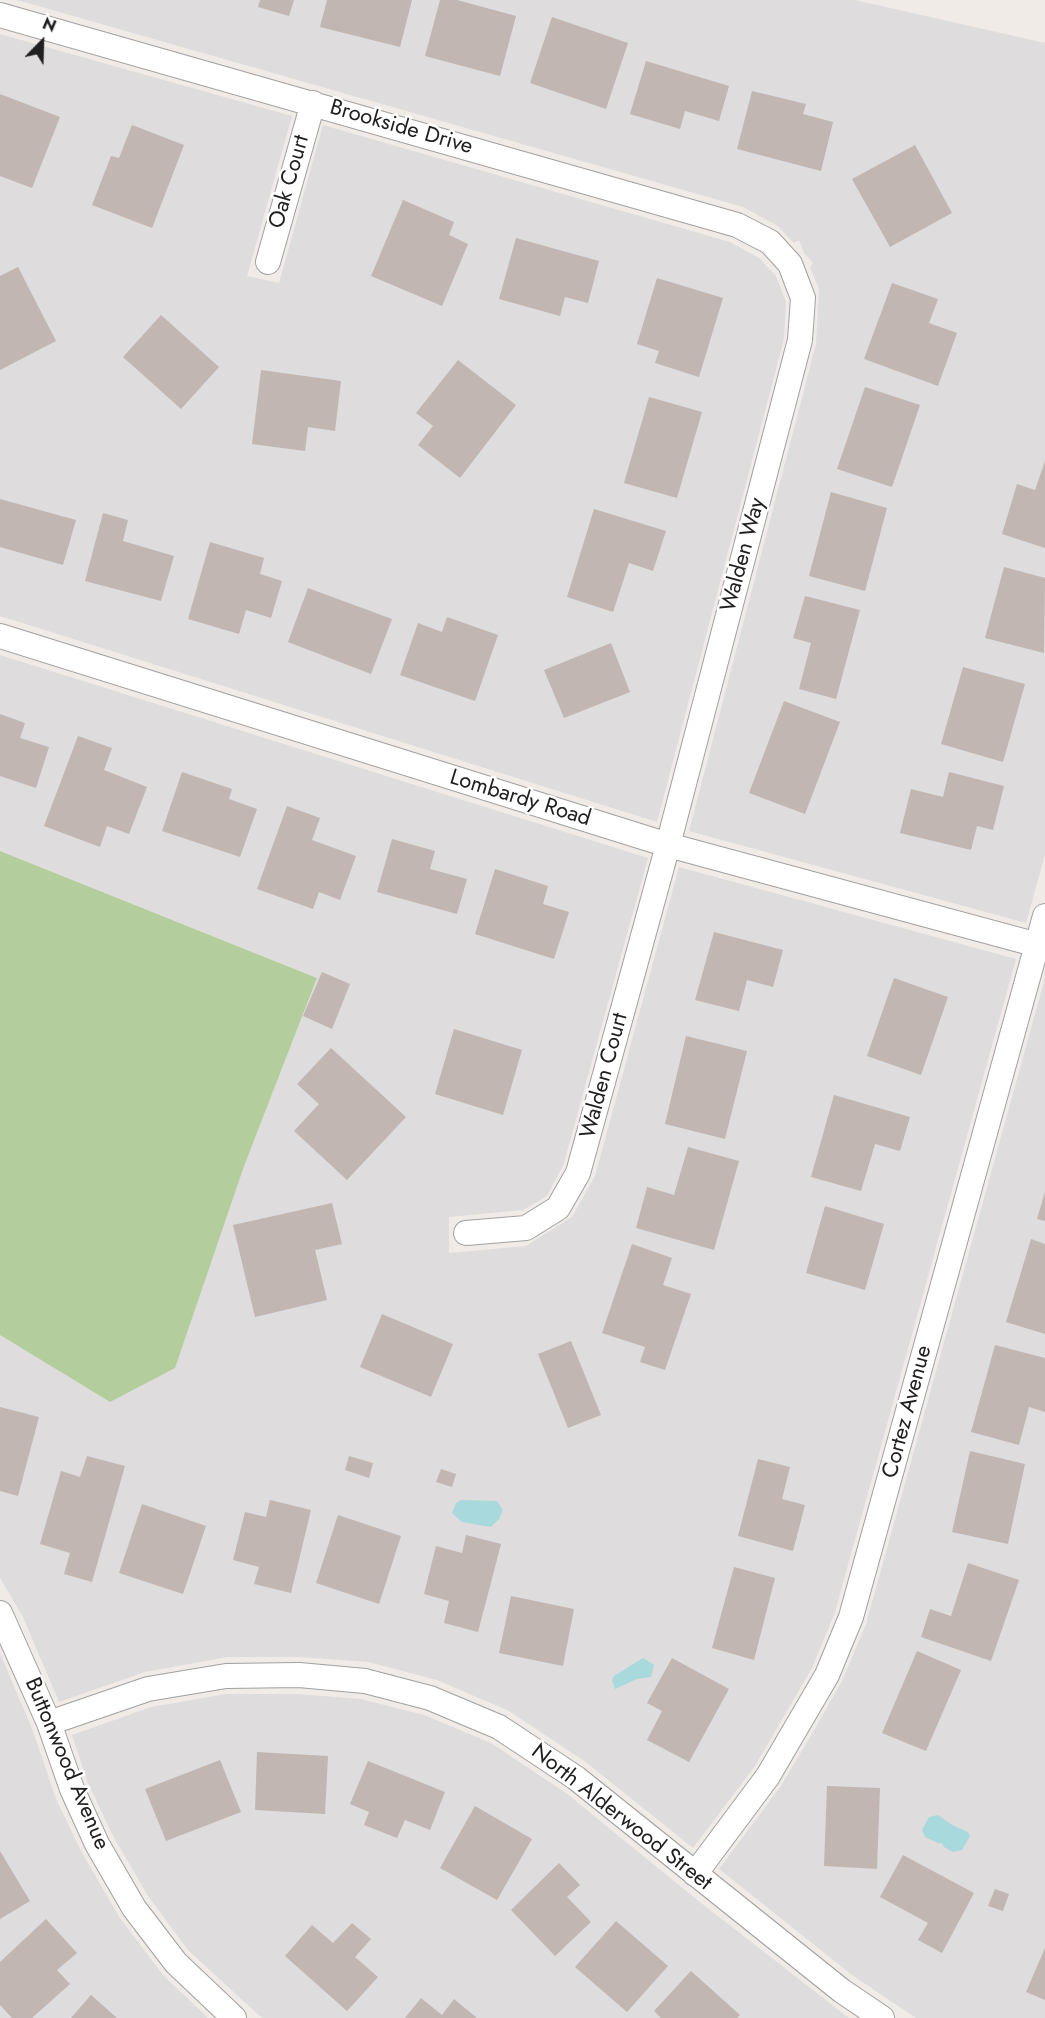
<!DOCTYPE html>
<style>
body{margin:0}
#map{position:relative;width:1045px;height:2018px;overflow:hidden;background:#f0ebe6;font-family:Jost,sans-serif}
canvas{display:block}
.north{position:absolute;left:12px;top:12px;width:60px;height:60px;-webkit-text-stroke:4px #fff;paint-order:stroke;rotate:23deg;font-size:16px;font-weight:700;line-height:24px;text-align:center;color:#202020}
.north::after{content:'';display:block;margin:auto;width:21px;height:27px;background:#202020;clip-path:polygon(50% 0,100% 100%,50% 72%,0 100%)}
</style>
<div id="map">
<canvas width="1045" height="2018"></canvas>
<div class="north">N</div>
</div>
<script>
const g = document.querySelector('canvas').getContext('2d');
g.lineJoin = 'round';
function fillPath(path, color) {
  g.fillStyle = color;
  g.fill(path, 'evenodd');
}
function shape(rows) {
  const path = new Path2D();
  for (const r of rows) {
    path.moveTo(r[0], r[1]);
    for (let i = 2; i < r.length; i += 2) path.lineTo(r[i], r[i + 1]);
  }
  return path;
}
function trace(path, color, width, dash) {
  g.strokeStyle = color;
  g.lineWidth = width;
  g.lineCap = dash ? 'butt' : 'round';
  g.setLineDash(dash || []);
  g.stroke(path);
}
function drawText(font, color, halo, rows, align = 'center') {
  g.font = font + ' Jost,sans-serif';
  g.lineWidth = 5;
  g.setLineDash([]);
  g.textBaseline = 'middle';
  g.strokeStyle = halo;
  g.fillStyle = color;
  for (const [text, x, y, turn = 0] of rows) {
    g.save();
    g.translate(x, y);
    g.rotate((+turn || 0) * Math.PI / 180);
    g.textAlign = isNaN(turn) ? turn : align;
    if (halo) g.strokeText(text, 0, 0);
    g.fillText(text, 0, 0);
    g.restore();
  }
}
const residential = shape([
 [17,0,855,0,1045,43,1045,855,1026,923,689,831,816,344,819,289,810,267,813,263,804,253,799,240,794,243,778,226,743,207],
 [0,34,292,116,247,276,279,283,323,125,730,242,759,258,776,276,786,302,784,339,657,822,0,616],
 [0,655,648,858,563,1166,547,1196,523,1210,449,1217,449,1253,526,1246,572,1217,595,1176,679,867,1016,959,835,1612,812,1668,755,1766,693,1848,587,1763,509,1711,437,1680,368,1662,301,1657,228,1657,145,1672,59,1702,23,1617,0,1578,0,1335,110,1402,243,1169,317,978,0,851],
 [1045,978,1045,2018,916,2018,852,1975,719,1869,781,1786,813,1732,842,1681,866,1624],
 [0,1653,33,1731,56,1799,82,1853,120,1918,163,1975,208,2018,0,2018],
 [226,1694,297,1694,361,1699,424,1715,491,1743,566,1793,696,1899,849,2018,262,2018,188,1950,148,1896,112,1834,87,1781,72,1735,151,1707]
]);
const forest = shape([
 [0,851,317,978,243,1169,175,1368,110,1402,0,1335]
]);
const water = shape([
 [461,1500,497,1501,503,1510,499,1519,491,1527,462,1522,452,1513,456,1503],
 [643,1658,654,1665,651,1677,637,1679,615,1689,612,1680,614,1676],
 [938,1815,952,1825,968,1832,970,1836,962,1850,953,1852,944,1847,942,1843,938,1843,925,1837,922,1830,929,1817]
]);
const building = shape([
 [260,0,294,0,289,16,258,7],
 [327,0,412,0,400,47,320,27],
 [440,0,457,0,516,16,500,76,425,56],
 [552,17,628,43,606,109,530,83],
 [646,61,729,86,719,121,685,111,680,129,630,114],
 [752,91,806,104,803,114,833,122,821,171,737,149],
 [0,94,60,117,32,188,0,176],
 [132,125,184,145,152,228,92,205,111,156,119,158],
 [915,145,952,213,890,247,852,179],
 [403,200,454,222,449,235,468,244,442,306,371,276],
 [516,238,599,261,588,303,565,297,560,316,499,299],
 [18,267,56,341,0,370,0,276],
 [657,278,723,298,699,377,655,363,659,351,637,344],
 [892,283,938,299,929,323,957,333,938,386,864,359],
 [161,315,219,367,181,409,123,357],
 [458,360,516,405,460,478,418,445,433,426,416,413],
 [261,370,341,381,335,431,308,427,305,451,252,444],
 [865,387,920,405,892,487,837,469],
 [649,397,702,412,677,498,624,483],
 [1045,461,1045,548,1002,534,1017,484,1035,490],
 [831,492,887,508,865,591,809,576],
 [0,499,76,520,63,565,0,547],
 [594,509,666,531,653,571,629,563,613,612,567,597],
 [103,513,128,520,123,541,174,556,161,601,85,581],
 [210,542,264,558,260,574,282,581,271,618,246,610,239,634,188,619],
 [1004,567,1045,578,1044,653,985,638],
 [308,588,392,619,371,674,288,642],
 [805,596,860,610,836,699,799,689,811,643,793,638],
 [447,617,498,635,475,701,400,675,418,623,442,632],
 [611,643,630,692,564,718,544,670],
 [963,667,1025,684,1003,762,941,744],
 [784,701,840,722,805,814,749,793],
 [0,714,25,723,20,738,49,747,36,788,0,776],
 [78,736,112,748,104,770,147,787,129,834,107,826,100,847,44,826],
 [182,772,232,789,229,799,257,809,240,857,162,831],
 [949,772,1004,786,993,830,977,826,971,850,900,833,911,789,943,797],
 [287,806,320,818,312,840,356,856,340,900,319,892,313,909,257,889],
 [392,839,435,851,430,869,467,879,457,914,377,892],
 [495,869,548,886,543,904,569,912,554,959,475,934],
 [714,932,783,950,773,987,747,980,739,1011,695,1000],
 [322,972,350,984,332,1029,303,1016],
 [894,978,948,997,921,1075,867,1056],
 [454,1029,522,1050,503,1115,435,1094],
 [686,1036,747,1051,725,1139,665,1124],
 [331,1048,406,1117,347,1180,294,1131,319,1104,297,1084],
 [834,1095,910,1117,900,1151,875,1144,861,1191,811,1177],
 [688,1147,739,1161,714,1250,636,1228,647,1187,674,1195],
 [1045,1192,1045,1221,1037,1219],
 [332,1203,342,1244,315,1250,327,1300,255,1317,233,1225],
 [825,1206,884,1224,865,1290,806,1273],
 [1031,1239,1045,1244,1045,1334,1006,1322],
 [632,1244,672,1258,663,1285,691,1294,665,1370,640,1362,645,1347,602,1333],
 [382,1314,453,1344,431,1397,360,1367],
 [571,1341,601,1415,568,1428,538,1354],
 [995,1345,1045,1358,1045,1412,1029,1407,1019,1445,971,1432],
 [0,1407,39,1417,18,1496,0,1491],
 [970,1451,1025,1464,1008,1544,952,1532],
 [87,1456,125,1466,92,1582,64,1574,70,1553,40,1544,61,1471,80,1477],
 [349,1456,373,1463,369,1478,345,1470],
 [758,1459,790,1467,782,1499,805,1505,793,1551,738,1536],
 [441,1469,456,1474,452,1487,436,1482],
 [270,1500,311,1510,291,1593,254,1584,259,1567,233,1560,245,1512,266,1517],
 [142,1504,206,1526,183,1594,119,1573],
 [338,1515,401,1536,379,1604,316,1583],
 [466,1535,501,1544,478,1632,444,1623,449,1601,424,1594,436,1546,462,1553],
 [968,1563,1019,1580,991,1661,921,1637,930,1609,951,1616],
 [734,1567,775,1578,754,1660,712,1648],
 [511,1596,574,1609,563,1666,499,1653],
 [917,1651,961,1670,926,1751,882,1733],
 [672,1658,729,1689,689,1762,647,1740,662,1711,647,1703],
 [257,1752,328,1756,325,1814,255,1810],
 [220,1760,241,1812,166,1841,145,1789],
 [368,1761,445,1792,430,1830,405,1820,397,1838,364,1825,369,1812,350,1804],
 [827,1786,880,1788,877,1869,824,1866],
 [475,1806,532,1839,497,1900,440,1868],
 [0,1851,30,1901,0,1919],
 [903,1855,974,1893,942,1953,918,1940,928,1923,880,1897],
 [559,1863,580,1885,567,1897,591,1922,555,1956,511,1910],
 [995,1889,1009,1894,1003,1911,988,1906],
 [46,1919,77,1953,57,1970,70,1984,32,2018,12,2018,0,2005,0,1962],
 [616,1921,668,1966,627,2012,575,1967],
 [352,1923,371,1939,355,1957,378,1977,347,2011,285,1956,312,1925,333,1943],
 [1045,1948,1045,2000,1026,1992],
 [691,1971,740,2015,737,2018,661,2018,654,2011],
 [91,1995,117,2018,71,2018],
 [421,1998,442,2015,454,1999,477,2018,405,2018]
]);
const street = shape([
 [0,15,737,225,770,242,790,264,803,298,800,340,668,845,578,1173,558,1208,526,1228,466,1233],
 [268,262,313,103],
 [0,636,668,845,1045,947],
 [0,1613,49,1723,72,1789,97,1844,134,1908,176,1963,234,2018],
 [49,1723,148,1689,226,1676,299,1675,365,1681,430,1698,499,1727,576,1778,842,1991,882,2018],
 [695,1874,768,1776,827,1675,851,1617,1045,916]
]);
const streetNames = [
 ["Brookside Drive",401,128,16],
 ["Oak Court",290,182,-74],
 ["Walden Way",744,555,-75],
 ["Lombardy Road",520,799,17],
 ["Walden Court",605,1076,-75],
 ["Cortez Avenue",908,1412,-75],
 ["Buttonwood Avenue",66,1764,67],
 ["North Alderwood Street",621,1818,38]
];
fillPath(residential, '#dedcdd');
fillPath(forest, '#b3ce9c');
fillPath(water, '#a8d9dc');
fillPath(building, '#c1b6b2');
trace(street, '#a1a1a1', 26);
trace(street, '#fff', 24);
drawText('22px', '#202020', '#fff', streetNames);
</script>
